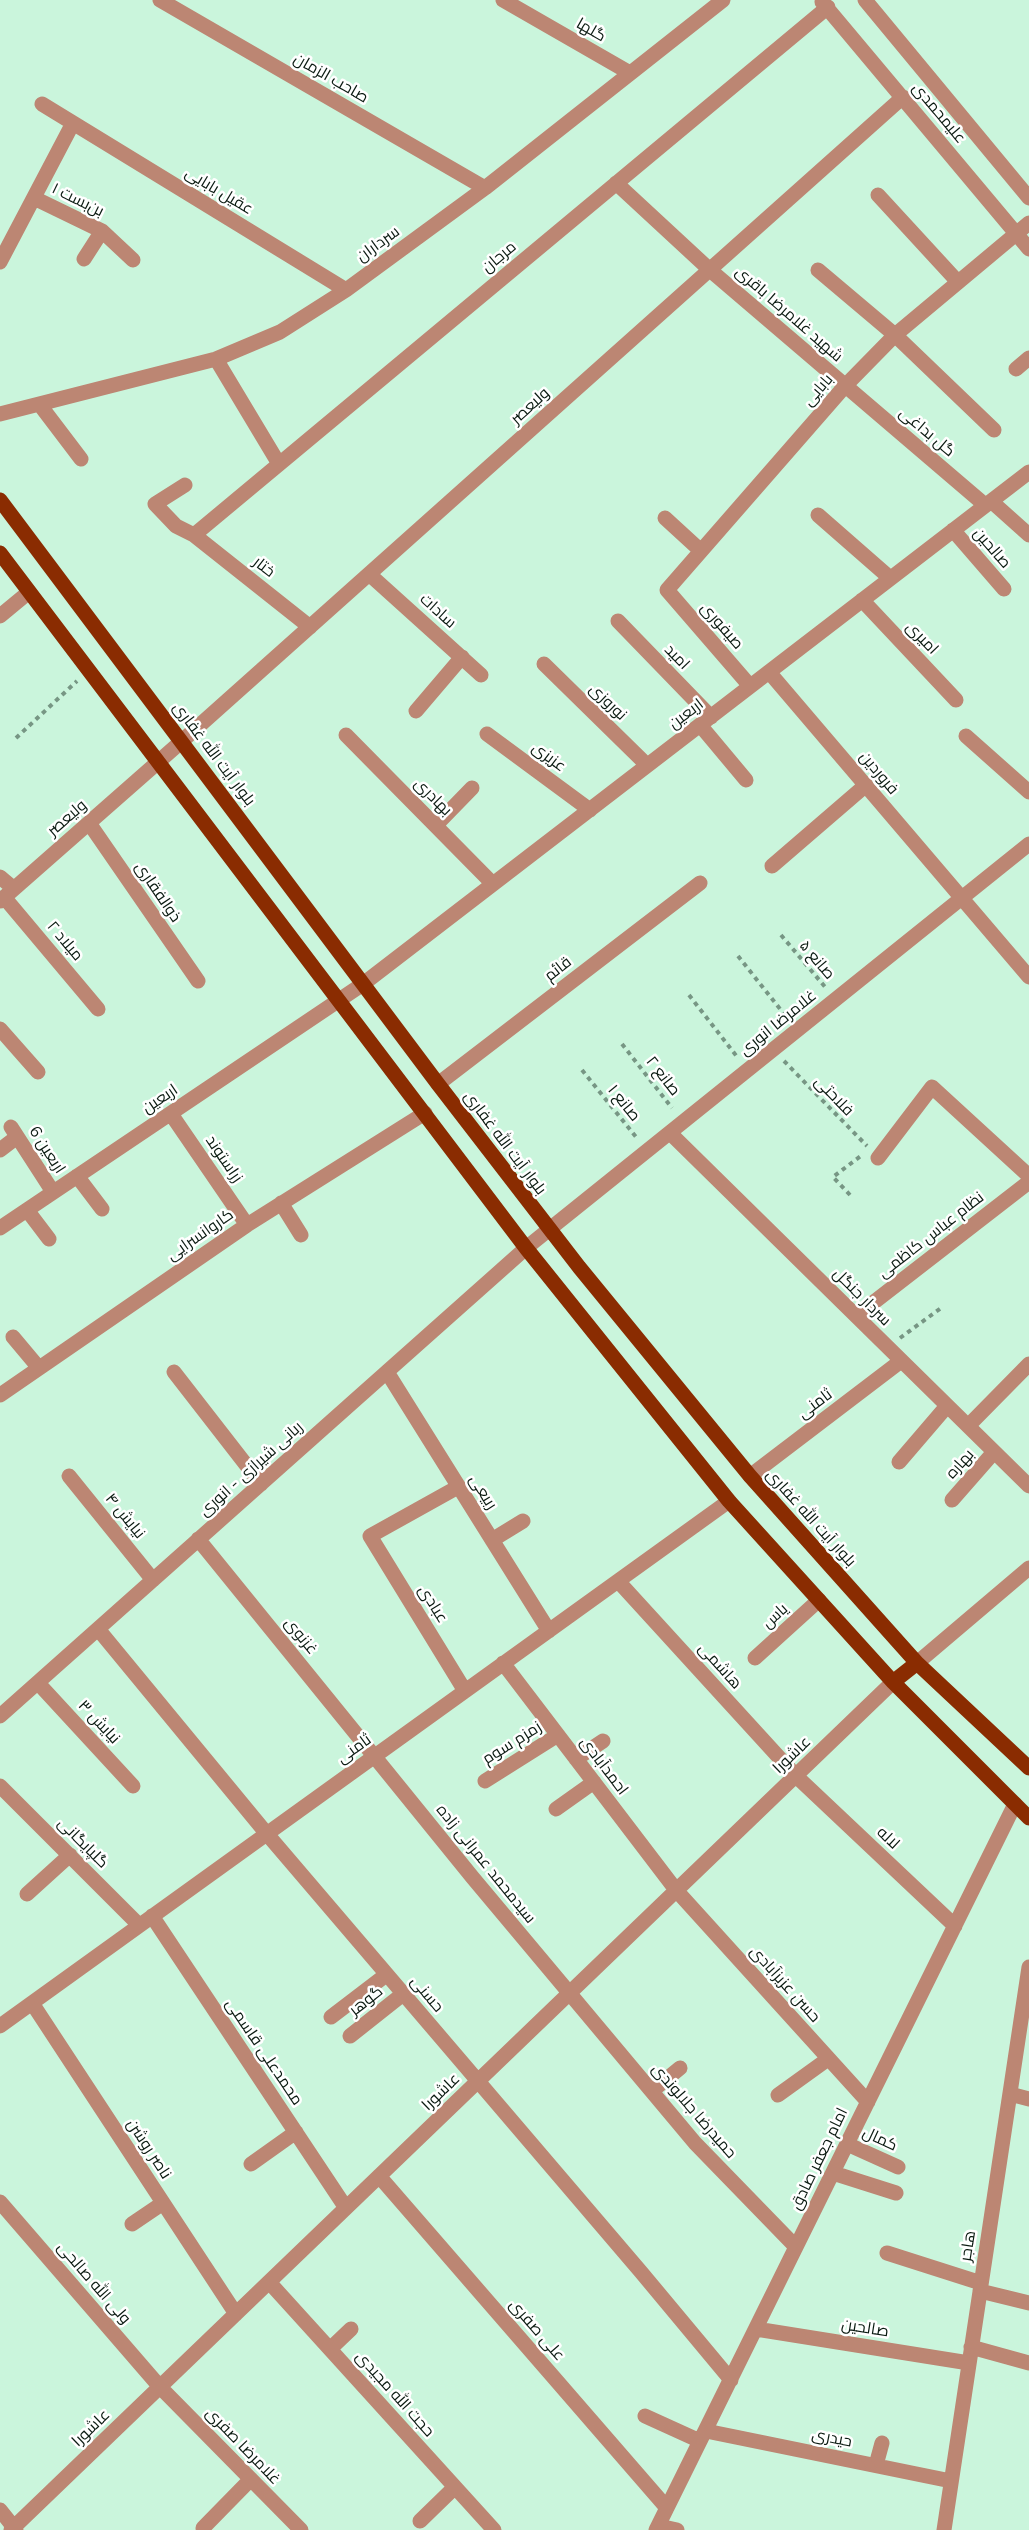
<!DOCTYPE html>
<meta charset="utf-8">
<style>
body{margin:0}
canvas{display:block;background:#caf5dc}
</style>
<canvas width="1029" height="2530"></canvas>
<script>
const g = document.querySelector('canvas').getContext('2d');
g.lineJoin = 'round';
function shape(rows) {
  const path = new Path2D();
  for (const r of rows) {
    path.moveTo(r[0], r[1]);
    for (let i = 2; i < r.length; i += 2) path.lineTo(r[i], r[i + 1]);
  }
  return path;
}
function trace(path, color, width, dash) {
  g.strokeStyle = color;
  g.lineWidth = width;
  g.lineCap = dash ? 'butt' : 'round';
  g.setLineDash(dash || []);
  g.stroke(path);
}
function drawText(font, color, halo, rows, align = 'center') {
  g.font = font + ' Mulish,Cairo,sans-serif';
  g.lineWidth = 5;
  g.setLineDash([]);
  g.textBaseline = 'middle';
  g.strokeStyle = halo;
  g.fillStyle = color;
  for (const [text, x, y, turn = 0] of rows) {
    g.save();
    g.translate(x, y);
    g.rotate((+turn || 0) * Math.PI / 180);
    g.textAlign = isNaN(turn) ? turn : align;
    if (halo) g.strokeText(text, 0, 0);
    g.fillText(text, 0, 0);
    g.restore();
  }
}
const path = shape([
 [16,738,77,681],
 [781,935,826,988],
 [738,956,788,1019],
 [689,995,738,1058],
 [622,1044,672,1108],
 [784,1061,867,1146],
 [582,1070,636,1137],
 [850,1195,833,1177,862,1155],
 [900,1338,941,1308]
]);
const minor = shape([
 [160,0,485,188],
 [503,0,630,73],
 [865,0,1029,198],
 [822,2,1029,249],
 [42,104,346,290],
 [616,183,710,270,985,505],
 [878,195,958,282],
 [34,198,102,231,133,260],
 [84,259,102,231],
 [0,262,73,123],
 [818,270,895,335,994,430],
 [216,359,279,464],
 [1016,369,1029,358],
 [40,405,81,459],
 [0,414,216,359,280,332,346,290,485,188,723,0],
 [185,485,155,504,176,526,194,535,310,627],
 [991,501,1029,535],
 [818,515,890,578],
 [665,518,701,551],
 [953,530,1004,589],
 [194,535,828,7],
 [369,574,481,675],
 [862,600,956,700],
 [0,616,29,592],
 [618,621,711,717],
 [544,664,647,765],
 [769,672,1029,977],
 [750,686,667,590,845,386,895,335,1029,223],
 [416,711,462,657],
 [700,725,746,780],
 [487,734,590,810],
 [346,735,493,884],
 [966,736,1029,792],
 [89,823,198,981],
 [436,825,472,788],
 [772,866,866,785],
 [0,877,13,888],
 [4,897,98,1009],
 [0,901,182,741,903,97],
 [0,1029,38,1072],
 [438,1084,700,883],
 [171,1114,247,1225],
 [11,1127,53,1192],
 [670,1133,1029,1486],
 [0,1150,17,1137],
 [878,1158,932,1087,1029,1176],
 [77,1176,102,1209],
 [281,1203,301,1235],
 [27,1210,49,1239],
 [0,1228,363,984,1029,472],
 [856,1316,1029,1182],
 [13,1337,39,1368],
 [174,1372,261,1484],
 [387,1372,549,1631],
 [0,1395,247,1225,425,1113],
 [968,1426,1029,1364],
 [899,1462,947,1406],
 [69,1476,153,1580],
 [750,1476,901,1361],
 [458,1487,370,1536,465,1691],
 [952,1500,994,1452],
 [198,1539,473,1878,695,2143,796,2247],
 [492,1540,523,1521],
 [618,1581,796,1776,955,1926],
 [98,1629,267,1834,641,2272,731,2380],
 [755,1658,819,1600],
 [503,1663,676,1890,868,2102],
 [917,1663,1029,1568],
 [38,1683,133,1786],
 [0,1716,526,1248,1029,844],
 [576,1759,603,1741],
 [485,1781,558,1735],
 [0,1786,139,1925],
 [556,1809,594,1782],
 [27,1894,70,1855],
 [152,1916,346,2208],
 [32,2003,236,2314],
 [331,2017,386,1975],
 [0,2026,729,1501],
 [350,2036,403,1994],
 [652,2091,680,2068],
 [1010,2094,1029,2099],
 [778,2095,828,2059],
 [847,2144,898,2167],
 [251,2164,296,2132],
 [833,2173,896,2193],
 [379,2176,667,2508],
 [0,2202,160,2387,301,2530],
 [132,2224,163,2203],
 [887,2253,981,2283],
 [269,2282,494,2530],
 [980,2291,1029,2303],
 [756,2329,969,2363],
 [971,2347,1029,2363],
 [330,2349,351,2329],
 [645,2416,700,2441],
 [706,2431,951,2481],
 [876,2465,882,2443],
 [0,2510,16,2530],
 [420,2521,455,2487],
 [659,2526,677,2530],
 [203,2528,251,2479],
 [11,2530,893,1682],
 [656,2530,1015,1804],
 [944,2530,1029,1967]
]);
const major = shape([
 [0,500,438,1084,579,1267,750,1476,917,1663,1029,1768],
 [0,553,526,1248,729,1501,893,1682,1029,1818],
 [893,1682,917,1663]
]);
const streetNames = [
 ["گلها",591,30,30],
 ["صاحب الزمان",331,78,30],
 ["علیمحمدی",939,113,50],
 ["عقیل بابایی",219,191,31],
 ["بن‌بست ۱",78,200,26],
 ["سرداران",378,244,-36],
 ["مرجان",499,257,-40],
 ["شهید غلامرضا باقری",789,314,41],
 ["بابایی",818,390,-49],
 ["ولیعصر",530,406,-42],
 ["گل بداغی",927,432,40],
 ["صالحین",992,548,49],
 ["ختار",264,567,38],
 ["سادات",438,611,42],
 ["صیفوری",722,626,49],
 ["امیری",922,638,46],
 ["امید",677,657,46],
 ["نوروزی",608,702,44],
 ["اربعین",686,714,-37],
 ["بلوار آیت الله غفاری",214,754,53],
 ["عزیزی",549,757,37],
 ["فروردین",879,773,50],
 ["بهادری",433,797,45],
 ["ولیعصر",67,818,-41],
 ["ذوالفقاری",158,892,56],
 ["میلاد ۲",65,941,50],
 ["صانع ۵",817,960,50],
 ["قائم",558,969,-38],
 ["غلامرضا انوری",778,1023,-39],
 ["صانع ۲",663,1076,52],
 ["فلاحتی",834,1096,46],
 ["اربعین",160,1099,-34],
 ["صانع ۱",624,1103,51],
 ["بلوار آیت الله غفاری",505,1143,53],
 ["اربعین 6",47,1150,57],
 ["زراستوند",224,1159,56],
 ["کاروانسرایی",200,1235,-35],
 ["نظام عباس کاظمی",931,1235,-38],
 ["سردار جنگل",862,1297,45],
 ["ثامنی",815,1404,-37],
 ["بهاره",960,1464,-48],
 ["ربانی شیرازی - انوری",251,1469,-42],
 ["ربیعی",483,1492,58],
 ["نیایش ۴",125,1516,51],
 ["بلوار آیت الله غفاری",811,1518,48],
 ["عبادی",433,1604,58],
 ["یاس",775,1616,-42],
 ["غزنوی",301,1636,51],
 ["هاشمی",720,1666,48],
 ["نیایش ۳",99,1722,47],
 ["زمزم سوم",512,1743,-32],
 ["ثامنی",354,1749,-36],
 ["عاشورا",792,1755,-44],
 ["احمدآبادی",604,1766,53],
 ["لاله",888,1838,43],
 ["گلپایگانی",83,1843,45],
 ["سیدمحمد عمرانی زاده",486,1864,51],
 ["حسن عزیزآبادی",785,1984,48],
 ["حسنی",427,1994,50],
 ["گوهر",366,2001,-38],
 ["محمدعلی قاسمی",264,2052,56],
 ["عاشورا",441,2092,-44],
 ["حمیدرضا جلالوندی",694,2111,49],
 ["کمال",880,2139,25],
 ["ناصر روشن",149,2149,57],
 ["امام جعفر صادق",819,2159,-64],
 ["هاجر",968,2246,-81],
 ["ولی الله صالحی",94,2283,49],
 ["صالحین",865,2328,9],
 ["علی صفری",537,2330,49],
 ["حجت الله مجیدی",395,2394,48],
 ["عاشورا",91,2428,-44],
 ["حیدری",832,2438,11],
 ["غلامرضا صفری",243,2446,46]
];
trace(path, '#779684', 4, [4.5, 4.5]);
trace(minor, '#bc8673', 15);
trace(major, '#8a2c01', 15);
drawText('16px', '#0a1a11', '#fff', streetNames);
</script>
